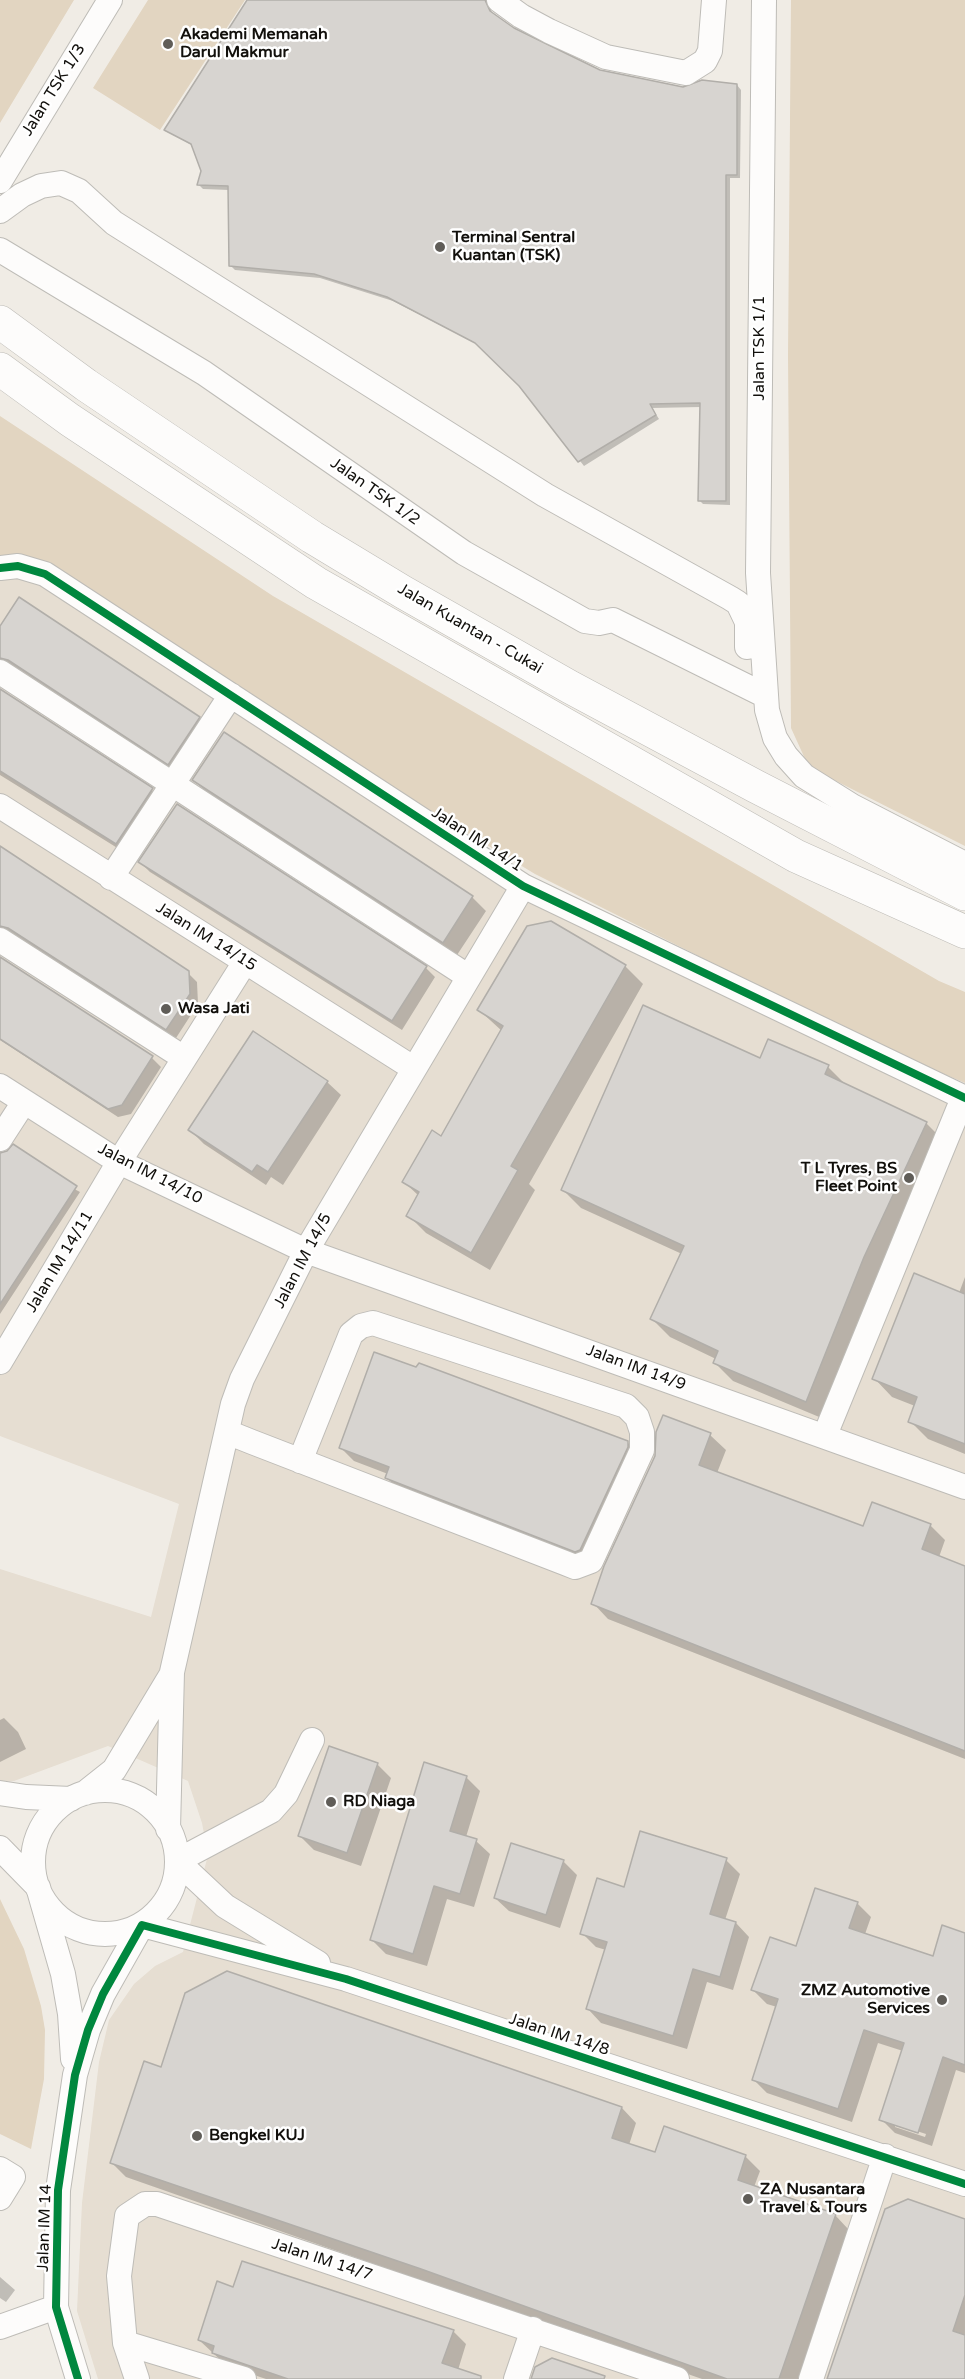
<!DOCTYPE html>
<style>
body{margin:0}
canvas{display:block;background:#f0ece5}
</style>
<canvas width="965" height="2379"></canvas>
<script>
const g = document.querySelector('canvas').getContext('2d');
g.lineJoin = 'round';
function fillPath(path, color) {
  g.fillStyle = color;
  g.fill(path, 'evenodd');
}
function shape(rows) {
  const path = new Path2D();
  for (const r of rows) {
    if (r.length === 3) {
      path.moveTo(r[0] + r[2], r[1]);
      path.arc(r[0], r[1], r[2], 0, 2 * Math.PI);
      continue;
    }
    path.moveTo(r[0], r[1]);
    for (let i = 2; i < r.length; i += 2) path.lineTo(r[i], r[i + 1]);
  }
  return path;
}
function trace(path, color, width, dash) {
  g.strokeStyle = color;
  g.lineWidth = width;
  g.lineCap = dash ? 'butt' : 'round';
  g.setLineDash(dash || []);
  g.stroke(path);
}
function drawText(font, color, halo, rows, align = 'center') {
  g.font = font + ' "Varela Round",sans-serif';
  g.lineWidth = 5;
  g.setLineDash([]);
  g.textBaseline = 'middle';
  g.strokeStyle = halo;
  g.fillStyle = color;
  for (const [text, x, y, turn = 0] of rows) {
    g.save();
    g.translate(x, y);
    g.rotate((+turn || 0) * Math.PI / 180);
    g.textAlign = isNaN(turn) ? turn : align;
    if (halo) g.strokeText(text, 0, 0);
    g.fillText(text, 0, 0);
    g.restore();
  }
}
const built = shape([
 [18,566,523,886,965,1098,965,2379,98,2379,77,2311,82,2203,99,2062,109,2020,134,1984,155,1966,183,1952,208,1855,202,1823,188,1781,108,1746,14,1781,0,1782,0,1569,151,1617,179,1504,0,1436,0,568]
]);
const green = shape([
 [0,0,74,0,0,123],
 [148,0,245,0,160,130,93,88],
 [791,0,965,0,965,846,818,772,806,761,791,728,788,355],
 [0,416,273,596,939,981,965,992,965,1083,872,1043,535,874,282,721,0,557],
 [0,1899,24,1949,41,2006,45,2030,44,2079,31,2149,0,2134]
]);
const shadow = shape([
 [248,0,489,0,492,14,542,45,603,72,683,89,737,85,741,90,740,178,730,178,730,505,703,504,699,500,701,407,652,408,659,419,584,466,520,385,481,346,393,301,320,278,235,270,230,265,229,190,203,189,199,185,203,171,193,146,166,130],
 [0,629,199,718,209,729,180,774,20,670,12,668,0,674],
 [0,691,152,790,162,800,127,854,0,775],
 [194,780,472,897,486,911,457,955,208,794],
 [0,848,188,973,197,982,198,1004,176,1038,18,937,10,934,0,939],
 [140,862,426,968,435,977,402,1030,150,872],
 [0,959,152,1058,161,1067,131,1114,118,1117,0,1040],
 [625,966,643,984,529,1184,535,1190,490,1270,426,1233,408,1215,419,1196,404,1182,442,1138,502,1031,479,1010],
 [761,1060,828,1067,846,1085,926,1123,944,1141,824,1419,733,1381,715,1363,716,1359,670,1337,652,1319,682,1254,581,1208,563,1190],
 [327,1082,341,1095,283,1185,271,1177,266,1185,204,1144,190,1130],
 [0,1153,6,1153,80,1192,0,1314],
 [965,1277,965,1454,928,1439,910,1421,915,1406,892,1397,874,1378,959,1293],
 [710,1435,726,1450,717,1473,864,1528,930,1525,945,1540,939,1557,965,1567,965,1759,608,1619,593,1603],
 [627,1442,641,1456,594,1563,400,1491,387,1478,388,1474,354,1461,341,1448],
 [4,1718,18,1732,26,1749,0,1762,0,1720],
 [377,1764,391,1778,361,1866,314,1850,300,1836],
 [466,1777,480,1791,466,1837,476,1841,490,1854,474,1907,447,1899,427,1966,386,1954,372,1940],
 [726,1860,740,1874,725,1920,736,1923,749,1937,733,1990,707,1982,687,2049,601,2023,588,2009,606,1950,596,1947,582,1933,625,1889],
 [563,1861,577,1875,560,1928,509,1911,495,1898],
 [857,1903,871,1917,865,1934,934,1958,965,1934,965,2073,956,2070,932,2146,895,2133,881,2119,903,2051,878,2043,852,2122,767,2093,753,2079,777,2007,767,2004,753,1990,797,1948],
 [895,2124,926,2134,925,2137,895,2127],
 [227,1973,622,2108,636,2123,629,2145,656,2154,745,2156,760,2171,754,2187,835,2215,849,2230,798,2379,702,2379,126,2177,112,2163,162,2069],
 [965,2221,965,2379,829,2379],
 [0,2277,15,2290,6,2302,0,2298],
 [234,2289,453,2331,466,2344,458,2370,473,2379,266,2379,227,2366,199,2340]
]);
const building = shape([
 [247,0,485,0,490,11,514,28,600,70,683,87,702,80,737,84,737,175,726,175,726,501,698,501,700,403,650,404,656,415,578,462,519,386,475,343,387,297,314,274,229,266,228,186,197,185,201,171,191,144,164,130,247,0],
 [19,597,200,717,168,765,8,660,0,658,0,626,19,597],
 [0,689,153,788,116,844,0,771,0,689],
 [224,732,473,896,443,943,192,780,224,732],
 [177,804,427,966,392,1021,138,862,177,804],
 [0,846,189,971,190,994,166,1030,8,928,0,926,0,846],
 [551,921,626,965,511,1166,518,1170,471,1253,406,1216,419,1192,402,1182,432,1130,441,1136,503,1026,477,1010,527,926,551,921],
 [0,957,153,1056,122,1105,108,1109,0,1039,0,957],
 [643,1005,760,1058,768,1039,829,1065,825,1074,927,1122,864,1257,806,1402,713,1363,718,1351,650,1319,684,1246,561,1190,643,1005],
 [253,1031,328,1081,268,1172,257,1165,252,1172,188,1130,253,1031],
 [13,1144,77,1186,0,1304,0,1153,7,1151,13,1144],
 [914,1273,965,1294,965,1444,908,1422,917,1397,872,1379,914,1273],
 [374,1352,416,1367,419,1363,628,1441,628,1447,580,1550,575,1552,385,1478,389,1467,339,1448,374,1352],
 [663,1415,711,1433,699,1465,863,1526,872,1502,931,1524,922,1549,965,1566,965,1751,591,1604,604,1566,655,1456,656,1432,663,1415],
 [329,1746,378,1763,347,1853,298,1836,329,1746],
 [424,1762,467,1776,450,1831,477,1839,460,1894,434,1886,413,1954,370,1940,424,1762],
 [640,1831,727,1858,710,1914,736,1922,720,1977,693,1969,673,2036,586,2009,607,1942,580,1934,597,1878,624,1887,640,1831],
 [511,1843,564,1860,546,1915,494,1898,511,1843],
 [815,1888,858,1902,849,1928,933,1956,942,1925,965,1933,965,2065,943,2057,918,2133,879,2120,904,2043,864,2030,838,2109,752,2080,778,1999,751,1990,770,1937,796,1946,815,1888],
 [227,1971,622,2107,612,2138,655,2152,664,2126,746,2155,738,2180,836,2214,779,2379,727,2379,421,2269,110,2163,144,2061,161,2067,185,1993,227,1971],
 [908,2199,965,2219,965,2295,953,2331,965,2335,965,2379,827,2379,885,2209,908,2199],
 [242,2261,454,2330,442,2363,481,2376,481,2379,288,2379,212,2353,214,2346,198,2340,217,2281,233,2287,242,2261],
 [552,2358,605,2376,604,2379,531,2379,535,2367,552,2358]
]);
const minor = shape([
 [499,0,521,16,549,31,606,57,686,73,705,61,710,51,714,0],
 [764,0,758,573,767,710,775,738,786,756,804,776,852,806,965,864],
 [0,181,110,0],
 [0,211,22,195,41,186,61,183,79,191,114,223,545,495,730,598,738,603,747,622,747,647],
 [0,250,204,373,464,553,585,621,599,623,613,620,766,696],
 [0,568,18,566,45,574,523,886,965,1098],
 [0,672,469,977],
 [0,806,413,1068],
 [111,878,231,695],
 [0,940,184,1058],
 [0,1086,119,1162,306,1251,965,1487],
 [0,1139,24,1102],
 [0,1362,119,1162,245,962],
 [227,1432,252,1442,565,1563,575,1567,591,1561,642,1450,642,1432,637,1417,626,1406,373,1323,361,1326,351,1334,300,1461],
 [825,1435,963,1098],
 [312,1740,286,1794,271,1811,177,1861,225,1906,318,1963],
 [105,1862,72],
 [0,1793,26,1797,71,1799],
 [85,1793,114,1770,170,1677],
 [168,1829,172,1672,233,1404,242,1379,306,1251,523,886],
 [0,1848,38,1887,63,1974,70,2014,73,2059],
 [0,2169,13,2177,0,2198],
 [0,2327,56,2307],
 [125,2343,244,2379],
 [78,2379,56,2307,58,2190,75,2075,88,2030,103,1994,142,1925,346,1979,965,2184],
 [137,2379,125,2343,119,2276,127,2216,145,2204,157,2204,677,2379],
 [516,2379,533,2329],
 [811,2379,885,2156]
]);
const highway = shape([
 [0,322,86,385,312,537,403,592,570,687,755,786,965,894],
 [0,369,70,420,316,583,796,856,965,932]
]);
const cycleway = shape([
 [0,568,18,566,45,574,523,886,965,1098],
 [78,2379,56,2307,58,2190,75,2075,88,2030,103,1994,142,1925,346,1979,965,2184]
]);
const markers = [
 [168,44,6,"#605d58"],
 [440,247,6,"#605d58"],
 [166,1009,6,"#605d58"],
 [909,1178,6,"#605d58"],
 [331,1802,6,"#605d58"],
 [942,2000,6,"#605d58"],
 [197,2136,6,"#605d58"],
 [748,2199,6,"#605d58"]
];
const poiNames = [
 ["Akademi Memanah",180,35],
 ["Darul Makmur",180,53],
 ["Terminal Sentral",452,238],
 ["Kuantan (TSK)",452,256],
 ["Wasa Jati",178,1009],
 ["T L Tyres, BS",897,1169,"right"],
 ["Fleet Point",897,1187,"right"],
 ["RD Niaga",343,1802],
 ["ZMZ Automotive",930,1991,"right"],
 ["Services",930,2009,"right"],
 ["Bengkel KUJ",209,2136],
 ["ZA Nusantara",760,2190],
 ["Travel & Tours",760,2208]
];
const streetNames = [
 ["Jalan TSK 1/3",54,90,-58],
 ["Jalan TSK 1/1",760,348,-90],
 ["Jalan TSK 1/2",375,492,35],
 ["Jalan Kuantan - Cukai",470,629,30],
 ["Jalan IM 14/1",477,840,33],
 ["Jalan IM 14/15",206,937,32],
 ["Jalan IM 14/10",150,1174,27],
 ["Jalan IM 14/5",303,1261,-62],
 ["Jalan IM 14/11",60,1262,-59],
 ["Jalan IM 14/9",636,1368,20],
 ["Jalan IM 14/8",559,2035,18],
 ["Jalan IM 14",45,2228,-88],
 ["Jalan IM 14/7",322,2260,18]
];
fillPath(built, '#e6ded2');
fillPath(green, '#e2d5c1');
fillPath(shadow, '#0003');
fillPath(building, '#d7d4d0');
trace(building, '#b1aea9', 1.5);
trace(minor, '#bebcb7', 26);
trace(highway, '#bebcb7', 34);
trace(minor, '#fdfcfb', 24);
trace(highway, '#fdfcfb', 33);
trace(cycleway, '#00873e', 8);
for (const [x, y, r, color] of markers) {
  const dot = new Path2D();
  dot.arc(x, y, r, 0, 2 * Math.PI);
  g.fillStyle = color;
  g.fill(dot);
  trace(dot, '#fff', 2);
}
drawText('bold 16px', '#12100c', '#fff', poiNames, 'left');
drawText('16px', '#12100c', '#fff', streetNames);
</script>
